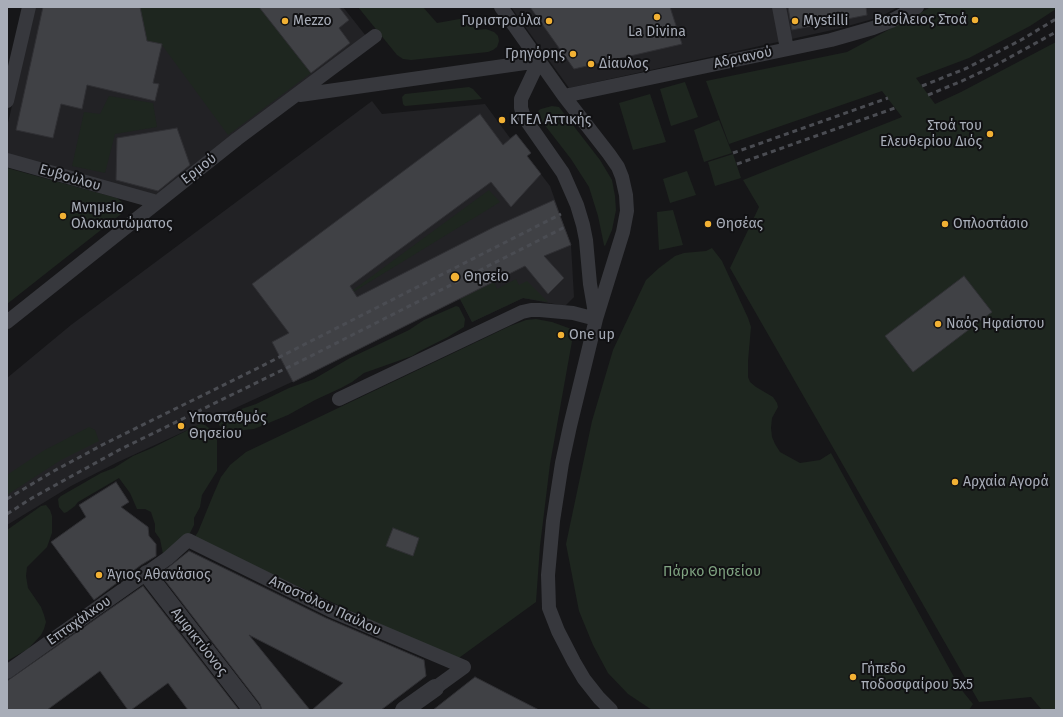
<!DOCTYPE html>
<meta charset="utf-8">
<style>
body{margin:0}
#map{position:relative;width:1063px;height:717px;overflow:hidden;background:#161618;font-family:"Fira Sans",sans-serif}
canvas{display:block}
.frame{position:absolute;inset:0;border:8px solid #a8adb8;pointer-events:none}
</style>
<div id="map">
<canvas width="1063" height="717"></canvas>
<div class="frame"></div>
</div>
<script>
const g = document.querySelector('canvas').getContext('2d');
g.lineJoin = 'round';
function fillPath(path, color) {
  g.fillStyle = color;
  g.fill(path, 'evenodd');
}
function shape(rows) {
  const path = new Path2D();
  for (const r of rows) {
    path.moveTo(r[0], r[1]);
    for (let i = 2; i < r.length; i += 2) path.lineTo(r[i], r[i + 1]);
  }
  return path;
}
function trace(path, color, width, dash) {
  g.strokeStyle = color;
  g.lineWidth = width;
  g.lineCap = dash ? 'butt' : 'round';
  g.setLineDash(dash || []);
  g.stroke(path);
}
function drawText(font, color, halo, rows, align = 'center') {
  g.font = font + ' "Fira Sans",sans-serif';
  g.lineWidth = 4;
  g.setLineDash([]);
  g.textBaseline = 'middle';
  g.strokeStyle = halo;
  g.fillStyle = color;
  for (const [text, x, y, turn = 0] of rows) {
    g.save();
    g.translate(x, y);
    g.rotate((+turn || 0) * Math.PI / 180);
    g.textAlign = isNaN(turn) ? turn : align;
    if (halo) g.strokeText(text, 0, 0);
    g.fillText(text, 0, 0);
    g.restore();
  }
}
const built = shape([
 [35,7,343,7,366,36,158,194,150,196,7,159,7,127],
 [511,7,898,7,880,17,837,29,569,88],
 [372,101,382,114,485,104,510,138,516,134,531,153,527,156,550,186,571,245,574,297,565,306,523,298,472,322,460,299,305,376,118,462,71,486,7,525,7,378,71,325]
]);
const green = shape([
 [140,7,259,7,311,73,228,135,162,45,147,41],
 [358,7,423,7,437,23,465,18,476,30,486,29,494,32,498,36,499,41,497,47,493,50,488,52,411,60,403,59,397,55],
 [931,7,1056,7,1056,9,1030,26,969,58,916,78,935,104,961,92,1056,42,1056,710,1042,710,1031,697,979,702,730,268,759,207,743,180,902,117,882,91,729,144,706,81,847,52],
 [685,82,698,117,671,126,660,89],
 [469,87,473,89,482,99,405,106,403,104,402,97,405,94],
 [650,94,666,142,633,150,619,103],
 [109,96,153,103,157,127,115,134,105,173,72,166,84,112,100,114],
 [552,106,559,107,600,160,612,180,615,196,616,210,612,230,605,246,604,245,598,216,589,187,571,159,537,115,539,110,541,109],
 [719,120,732,153,704,162,694,130],
 [733,154,741,178,715,186,708,162],
 [7,168,117,198,122,202,125,211,7,304],
 [687,171,696,195,670,203,663,179],
 [489,190,500,202,350,294,349,293],
 [673,210,683,245,659,250,657,212],
 [712,248,722,261,748,318,751,327,748,361,748,377,750,382,756,387,773,397,777,403,778,407,772,418,771,428,772,437,775,444,780,452,800,463,820,460,831,453,960,688,973,704,969,710,652,710,628,694,608,673,593,645,579,611,566,544,592,421,613,350,646,280,659,268,675,256,684,253,706,251],
 [516,279,519,285,527,281,548,302,523,298,472,322,460,299,494,282,497,289],
 [456,306,459,307,465,319,464,327,448,337,420,351,412,356,364,373,352,382,341,388,315,400,288,415,254,429,244,430,233,435,226,432,219,425,219,419,221,416,256,404,289,388,314,379,350,358,409,330,424,320],
 [536,319,552,322,574,330,550,464,540,546,536,602,456,660,194,538,198,532,214,493,221,477,230,465,246,452,510,326,526,320],
 [200,424,205,425,214,432,217,435,217,471,202,495,200,507,194,518,194,525,190,533,186,537,163,554,160,539,155,532,155,524,151,512,145,509,137,509,130,493,119,478,78,502,75,506,67,512,64,513,59,507,58,499,61,496,101,473,114,468,133,456,152,448],
 [89,427,95,430,99,441,61,460,7,495,7,475,43,451],
 [46,505,50,510,52,516,52,533,47,547,27,567,26,576,28,588,41,607,44,615,46,622,44,629,41,635,28,649,7,661,7,530,41,506]
]);
const building = shape([
 [43,7,140,7,147,41,162,44,153,83,159,84,155,101,87,85,82,109,61,104,53,138,16,130,43,7],
 [259,7,339,7,349,20,339,28,350,43,311,73,259,7],
 [530,7,670,7,682,44,574,69,530,7],
 [788,7,866,7,867,15,792,30,788,7],
 [480,114,503,145,516,134,531,153,527,156,541,174,511,207,491,182,350,286,357,297,494,227,554,200,571,245,544,256,564,278,548,294,525,266,293,382,272,342,289,333,252,284,480,114],
 [177,128,190,165,158,191,116,180,117,138,177,128],
 [964,276,992,312,913,372,885,336,964,276],
 [116,482,129,502,121,507,148,527,149,536,156,544,156,556,141,565,94,600,51,542,86,517,79,505,116,482],
 [393,528,419,538,413,556,386,546,393,528],
 [189,551,326,618,424,660,426,676,381,710,312,710,343,683,249,635,310,710,262,710,260,704,160,574,189,551],
 [143,586,239,710,188,710,168,683,131,710,128,710,100,671,47,710,7,710,7,681,143,586],
 [475,677,504,692,539,710,433,710,475,677]
]);
const pedestrian = shape([
 [501,7,564,96,609,154,618,167,622,177,626,195,627,211,623,232,596,319,570,426,562,463,553,521,548,575,549,608,558,631,574,662,584,679,599,698,611,710],
 [779,7,787,49],
 [300,95,539,61],
 [564,96,831,40,873,28,891,21,917,7],
 [7,101,29,7],
 [7,160,157,202],
 [7,322,237,139,375,36],
 [339,399,522,312,531,310,540,310,573,313,596,319,590,284,586,240,583,225,577,205,563,173,524,117,521,108,521,99,539,61],
 [7,672,168,558,188,540,330,610,464,667],
 [435,688,464,667]
]);
const minor = shape([
 [147,574,252,710],
 [404,710,435,688]
]);
const rail = shape([
 [922,86,967,68,1021,40,1056,19],
 [928,95,962,81,994,66,1056,32],
 [733,153,888,98],
 [737,164,895,108],
 [7,499,52,472,104,444,258,368,561,214],
 [7,514,32,498,119,450,307,358,565,227]
]);
const markers = [
 [657,17,4,"#f2b134"],
 [975,20,4,"#f2b134"],
 [285,21,4,"#f2b134"],
 [549,21,4,"#f2b134"],
 [795,21,4,"#f2b134"],
 [573,54,4,"#f2b134"],
 [591,64,4,"#f2b134"],
 [502,120,4,"#f2b134"],
 [990,134,4,"#f2b134"],
 [63,216,4,"#f2b134"],
 [708,224,4,"#f2b134"],
 [945,224,4,"#f2b134"],
 [455,277,5,"#f2b134"],
 [938,324,4,"#f2b134"],
 [561,335,4,"#f2b134"],
 [181,426,4,"#f2b134"],
 [955,482,4,"#f2b134"],
 [99,575,4,"#f2b134"],
 [853,677,4,"#f2b134"]
];
const poiNames = [
 ["Βασίλειος Στοά",967,20,"right"],
 ["Mezzo",293,21],
 ["Γυριστρούλα",541,21,"right"],
 ["Mystilli",803,21],
 ["La Divina",657,32,"center"],
 ["Γρηγόρης",565,54,"right"],
 ["Δίαυλος",599,64],
 ["ΚΤΕΛ Αττικής",510,120],
 ["Στοά του",982,126,"right"],
 ["Ελευθερίου Διός",982,142,"right"],
 ["ΜνημεΙο",71,208],
 ["Ολοκαυτώματος",71,224],
 ["Θησέας",716,224],
 ["Οπλοστάσιο",953,224],
 ["Θησείο",464,277],
 ["Ναός Ηφαίστου",946,324],
 ["One up",569,335],
 ["Υποσταθμός",189,418],
 ["Θησείου",189,434],
 ["Αρχαία Αγορά",963,482],
 ["Άγιος Αθανάσιος",107,575],
 ["Γήπεδο",861,669],
 ["ποδοσφαίρου 5x5",861,685]
];
const streetNames = [
 ["Αδριανού",743,58,-12],
 ["Ερμού",199,169,-38],
 ["Ευβούλου",70,178,16],
 ["Αποστόλου Παύλου",325,606,25],
 ["Επταχάλκου",79,621,-35],
 ["Αμφικτύονος",199,642,52]
];
const parkNames = [
 ["Πάρκο Θησείου",712,572]
];
fillPath(built, '#222225');
fillPath(green, '#1e261f');
fillPath(building, '#404145');
trace(building, '#303034', 1);
trace(pedestrian, '#37383d', 14);
trace(minor, '#37383d', 18);
trace(rail, '#4a4c52', 3, [5, 4]);
for (const [x, y, r, color] of markers) {
  const dot = new Path2D();
  dot.arc(x, y, r, 0, 2 * Math.PI);
  g.fillStyle = color;
  g.fill(dot);
  trace(dot, '#111113', 1.5);
}
drawText('14px', '#a8adb8', '#111113', poiNames, 'left');
drawText('14px', '#a8adb8', '#111113', streetNames);
drawText('14px', '#7fa381', '#111113', parkNames);
</script>
